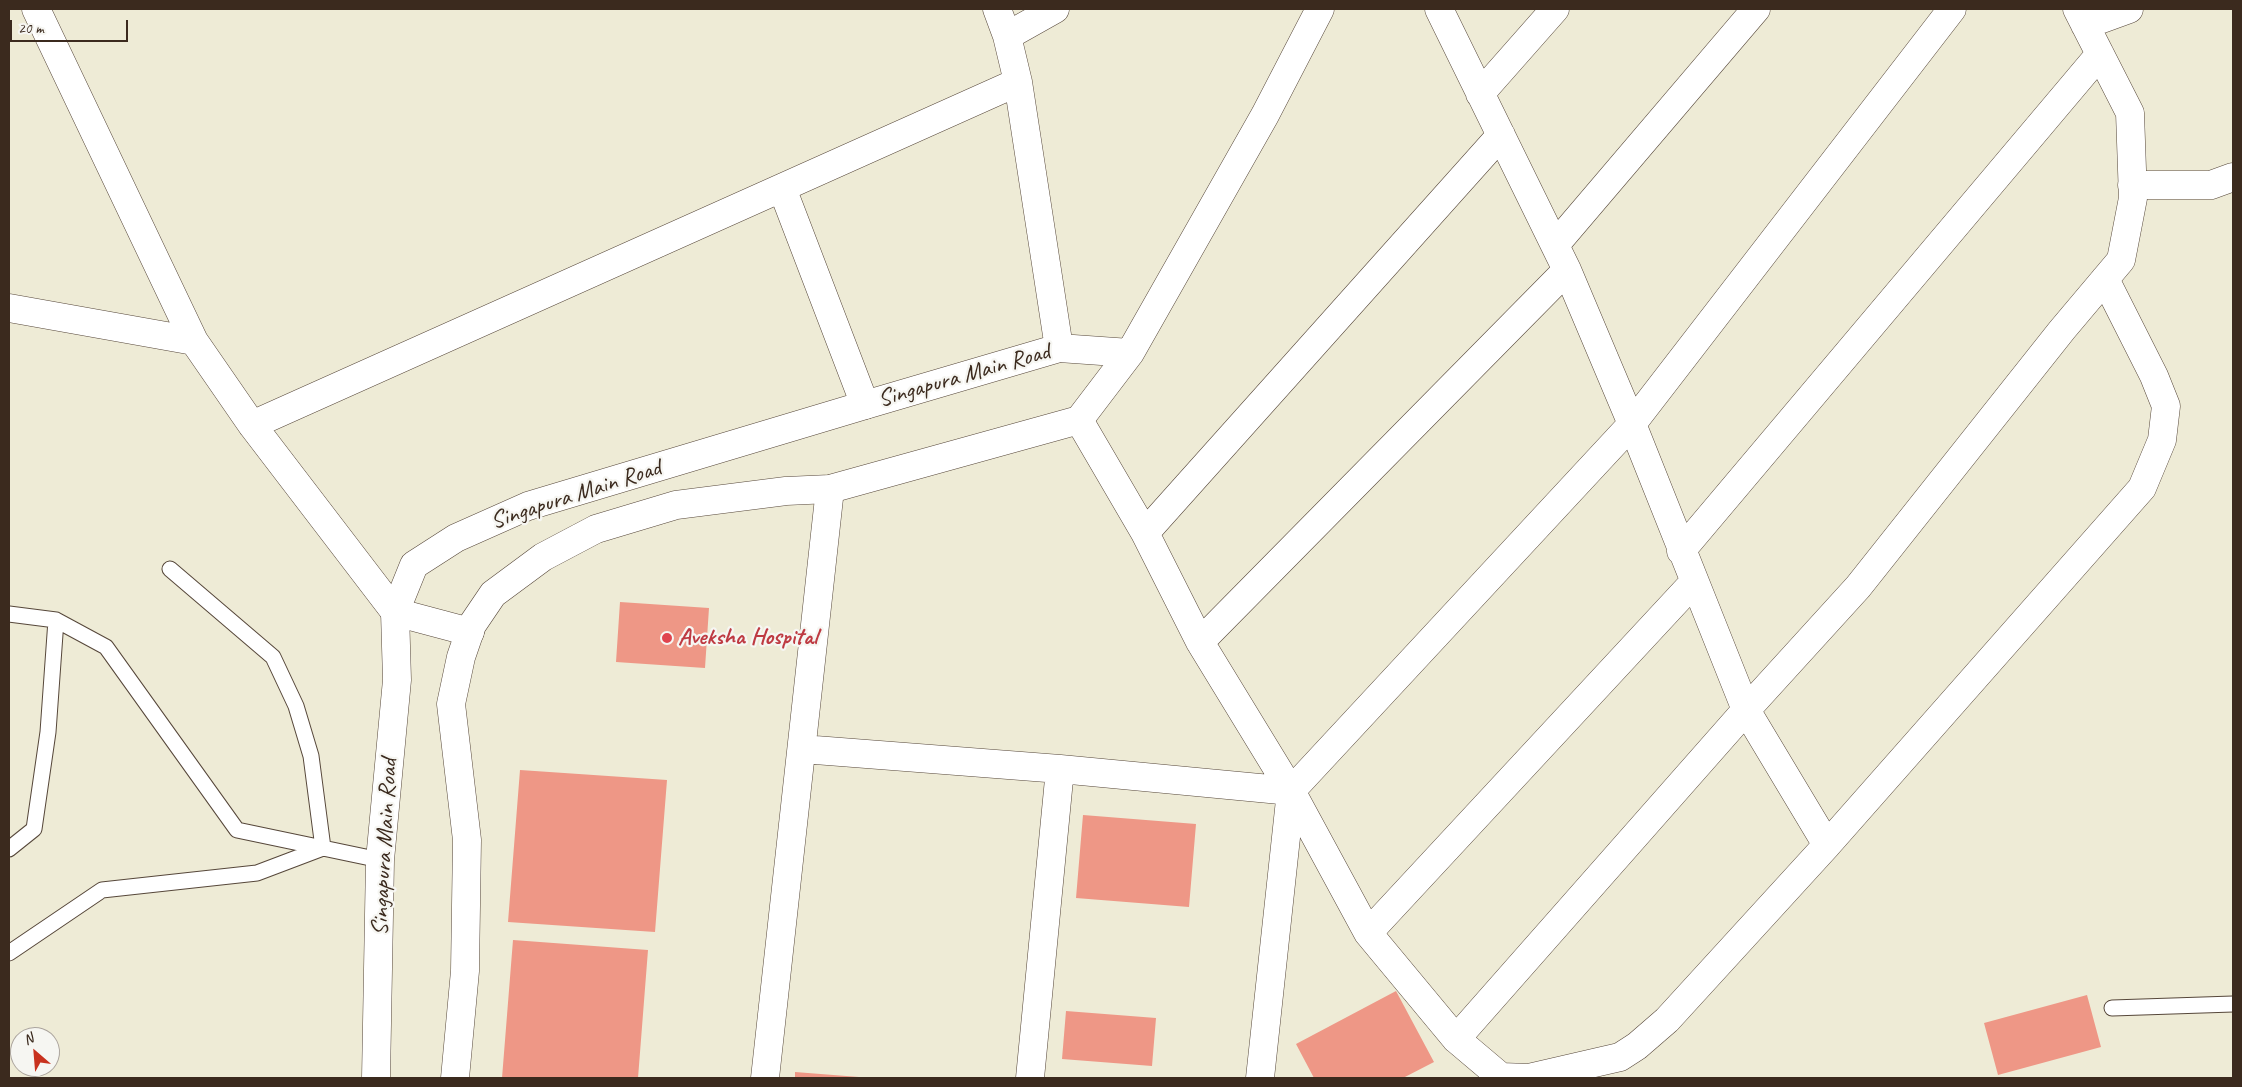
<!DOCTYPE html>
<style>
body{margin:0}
#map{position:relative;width:2242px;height:1087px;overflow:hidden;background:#eeebd6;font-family:Caveat,sans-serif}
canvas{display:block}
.frame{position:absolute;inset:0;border:10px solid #3b2a1e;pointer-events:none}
.north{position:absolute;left:10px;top:1027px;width:50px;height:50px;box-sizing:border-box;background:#f6f6f2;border:1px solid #aba49d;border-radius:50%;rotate:333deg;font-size:14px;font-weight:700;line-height:20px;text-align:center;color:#3b2a1e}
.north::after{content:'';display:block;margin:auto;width:18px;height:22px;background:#c8321e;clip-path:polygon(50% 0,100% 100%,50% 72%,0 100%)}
.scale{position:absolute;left:10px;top:20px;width:118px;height:22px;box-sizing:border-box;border:2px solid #3b2a1e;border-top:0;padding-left:6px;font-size:15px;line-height:18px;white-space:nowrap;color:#3b2a1e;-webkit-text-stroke:4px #f6f6f2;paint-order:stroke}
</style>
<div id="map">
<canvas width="2242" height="1087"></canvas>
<div class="frame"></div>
<div class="north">N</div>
<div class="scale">20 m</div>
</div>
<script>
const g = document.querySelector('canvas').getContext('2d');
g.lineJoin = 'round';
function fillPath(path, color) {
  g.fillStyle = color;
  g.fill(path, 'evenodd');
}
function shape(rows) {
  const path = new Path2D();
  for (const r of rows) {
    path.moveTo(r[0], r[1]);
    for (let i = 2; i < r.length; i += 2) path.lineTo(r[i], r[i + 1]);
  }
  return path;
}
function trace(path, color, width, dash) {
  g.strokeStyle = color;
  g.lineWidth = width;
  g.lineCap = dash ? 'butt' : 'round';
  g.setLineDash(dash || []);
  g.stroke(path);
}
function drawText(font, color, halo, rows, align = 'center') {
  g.font = font + ' Caveat,sans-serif';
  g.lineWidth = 4.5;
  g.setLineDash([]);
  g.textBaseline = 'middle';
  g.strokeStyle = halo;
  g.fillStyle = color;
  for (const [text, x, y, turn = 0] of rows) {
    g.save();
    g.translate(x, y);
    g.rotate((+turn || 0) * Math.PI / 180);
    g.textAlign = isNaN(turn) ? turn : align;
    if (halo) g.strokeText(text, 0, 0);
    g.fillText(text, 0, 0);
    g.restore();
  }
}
const building = shape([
 [620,602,709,608,705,668,616,662],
 [520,770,667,780,655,932,508,922],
 [1083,815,1196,824,1189,907,1076,898],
 [513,940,648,950,638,1078,502,1078],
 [1396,991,1434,1062,1403,1078,1314,1078,1296,1044],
 [2087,995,2101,1047,1998,1075,1984,1023],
 [1066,1011,1156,1018,1152,1066,1062,1059],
 [795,1072,859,1077,859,1078,795,1078]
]);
const lane = shape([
 [9,614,56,620,106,647,237,830,380,860],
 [9,849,34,829,48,732,56,620],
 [9,953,102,890,257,873,323,848,311,756,296,706,273,657,170,569],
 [2112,1008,2233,1004]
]);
const street = shape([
 [36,9,194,341,252,425,395,612,470,632],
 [997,9,1007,36],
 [1055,9,1007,36,1018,82,1059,348],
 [1439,9,1567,270,1632,424,1746,710,1456,1039],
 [2085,25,2129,9],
 [1480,94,1555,9],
 [2132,185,2211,185,2233,177],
 [782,188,865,405],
 [1555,245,1756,9],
 [9,308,194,341],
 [1079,420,1145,533,1200,642,1291,791,1260,1078],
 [252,425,1018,82],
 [1145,533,1501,135],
 [1681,551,2100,54],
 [1200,642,1567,270],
 [802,749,1060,769,1030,1078],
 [1060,769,1291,791,1368,933,1456,1039,1501,1077,1529,1078,1620,1057,1637,1046,1667,1020,1827,845,1746,710,1858,587,2062,330,2121,260,2133,198,2130,113,2077,9],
 [1291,791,1632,424,1952,9],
 [1827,845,2142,488,2162,440,2166,406,2154,376,2105,279],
 [1368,933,1694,582],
 [765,1078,830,489]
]);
const secondary = shape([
 [376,1078,380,860,397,680,395,612,414,565,456,538,528,506,865,405,1059,348,1130,353],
 [455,1078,465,971,467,840,451,704,461,657,472,625,493,594,543,557,596,529,676,505,786,491,830,489,1079,420,1130,353,1265,115,1320,9]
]);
const markers = [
 [667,638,6,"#e0444e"]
];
const streetNames = [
 ["Singapura Main Road",964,376,-16],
 ["Singapura Main Road",576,495,-18],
 ["Singapura Main Road",385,847,-87]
];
const healthNames = [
 ["Aveksha Hospital",678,638]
];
fillPath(building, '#ee9786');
trace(lane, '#56473a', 17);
trace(street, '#56473a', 29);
trace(secondary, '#56473a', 29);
trace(lane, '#fff', 15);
trace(street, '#fff', 28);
trace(secondary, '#fff', 28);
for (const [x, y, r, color] of markers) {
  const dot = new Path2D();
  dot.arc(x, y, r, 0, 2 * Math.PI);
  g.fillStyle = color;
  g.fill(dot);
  trace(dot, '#f6f6f2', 2);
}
drawText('24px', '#3b2a1e', '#f6f6f2', streetNames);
drawText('bold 24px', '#be3a42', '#f6f6f2', healthNames, 'left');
</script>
